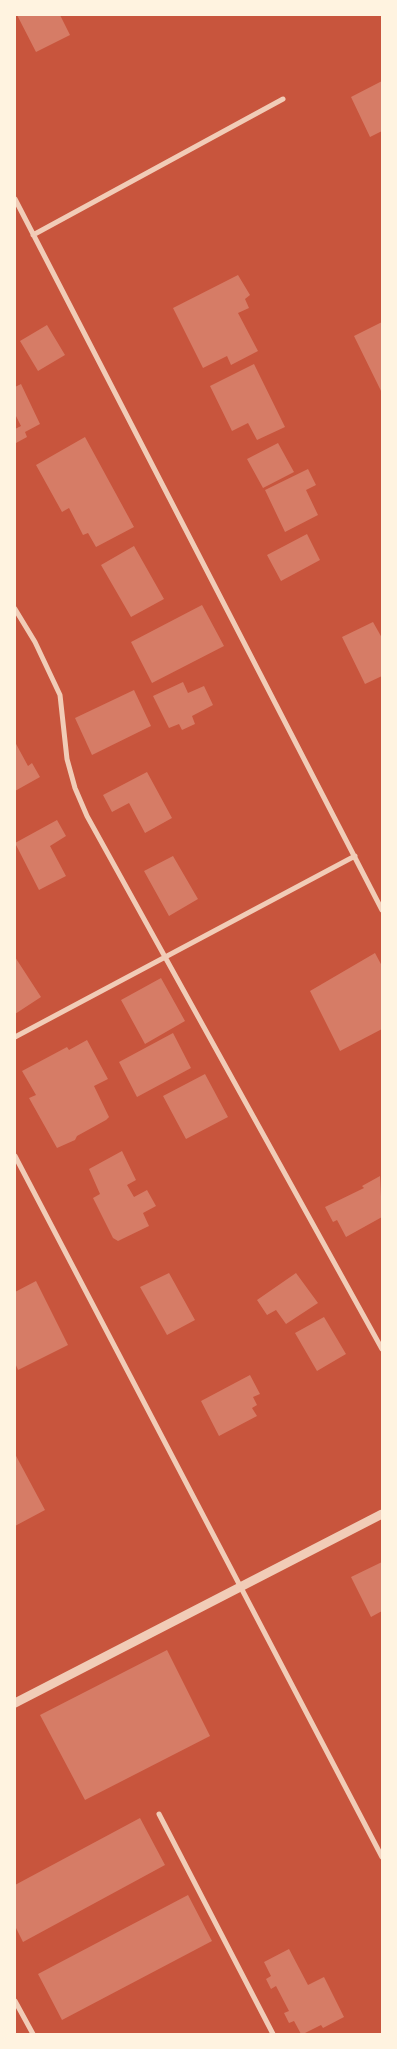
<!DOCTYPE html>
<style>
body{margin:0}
#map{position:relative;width:397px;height:2049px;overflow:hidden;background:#c8553d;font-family:Overpass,sans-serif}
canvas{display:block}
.frame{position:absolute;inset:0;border:16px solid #fff3e0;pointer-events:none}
</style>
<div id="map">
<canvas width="397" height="2049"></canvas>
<div class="frame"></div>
</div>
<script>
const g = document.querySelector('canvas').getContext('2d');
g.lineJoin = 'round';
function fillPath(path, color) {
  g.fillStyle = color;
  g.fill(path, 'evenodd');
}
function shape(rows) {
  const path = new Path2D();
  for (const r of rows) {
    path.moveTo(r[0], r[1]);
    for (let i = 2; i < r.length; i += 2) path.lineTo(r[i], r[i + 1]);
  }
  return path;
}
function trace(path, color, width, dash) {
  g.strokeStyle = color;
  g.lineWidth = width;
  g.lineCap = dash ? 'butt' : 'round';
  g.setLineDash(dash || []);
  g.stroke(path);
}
const building = shape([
 [17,15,60,15,70,35,36,52],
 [382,81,382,131,370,137,351,97],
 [238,275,250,295,245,299,249,308,238,313,258,351,231,365,227,356,203,368,173,308],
 [382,322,382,393,354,336],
 [47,325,65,355,38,371,20,341],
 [254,364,285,427,257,440,248,423,232,431,210,386],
 [21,384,40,424,25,432,27,437,16,443,15,429,21,426,15,414,15,387],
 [85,437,134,527,96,547,88,533,83,535,69,508,62,512,36,465],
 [278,443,294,472,263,488,247,459],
 [308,469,316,485,306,490,318,515,285,532,265,490],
 [307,534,320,560,281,581,267,555],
 [134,546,164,599,131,617,101,565],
 [202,605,224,646,152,683,131,642],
 [373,622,382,638,382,676,365,684,342,637],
 [183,682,188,693,204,686,213,705,192,716,195,724,182,730,179,724,169,728,153,696],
 [134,690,151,726,92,755,75,718],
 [15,742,28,766,32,763,40,777,15,791],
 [147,772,172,818,145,833,129,803,112,812,103,795],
 [57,820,66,836,50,846,66,876,39,890,15,843],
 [173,856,198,899,169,916,144,871],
 [375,953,382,966,382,1029,340,1051,310,991],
 [15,957,41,997,15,1014],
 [161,978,185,1021,145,1044,121,1000],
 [173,1033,191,1068,137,1097,119,1062],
 [87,1040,108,1079,94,1086,109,1117,106,1120,77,1136,75,1140,57,1148,29,1098,36,1095,22,1071,67,1047,69,1050],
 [205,1074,228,1117,186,1139,163,1096],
 [122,1151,136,1180,127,1185,134,1197,147,1190,156,1206,143,1213,149,1226,118,1241,113,1238,93,1198,100,1194,89,1169],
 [380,1176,382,1217,346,1237,337,1220,333,1222,325,1207,364,1188,362,1186],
 [169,1273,195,1320,167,1335,140,1287],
 [296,1273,318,1303,286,1324,276,1310,267,1315,257,1300],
 [36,1281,68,1345,18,1370,15,1363,15,1292],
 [324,1317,346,1354,317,1371,295,1333],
 [250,1375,260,1394,253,1397,257,1405,252,1408,257,1416,219,1436,201,1401],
 [15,1454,45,1510,15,1526],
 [382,1562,382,1611,371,1617,351,1577],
 [167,1650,210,1736,85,1800,40,1715],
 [140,1818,165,1865,23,1942,15,1926,15,1885],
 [188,1895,212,1941,62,2020,38,1974],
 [289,1949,308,1985,324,1977,344,2017,323,2028,321,2025,303,2034,301,2034,294,2021,289,2023,284,2013,289,2011,276,1986,271,1989,266,1979,271,1976,264,1962]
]);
const minor = shape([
 [15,199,382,910],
 [33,235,283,99],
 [15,609,35,642,60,695,67,759,75,788,87,816,382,1349],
 [15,1037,355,856],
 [15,1156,382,1857],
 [159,1814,273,2034],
 [15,2001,33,2034]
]);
const tertiary = shape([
 [15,1703,382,1514]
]);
fillPath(building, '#d67c66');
trace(minor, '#f1ccb7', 5);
trace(tertiary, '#f1ccb7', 9);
</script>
